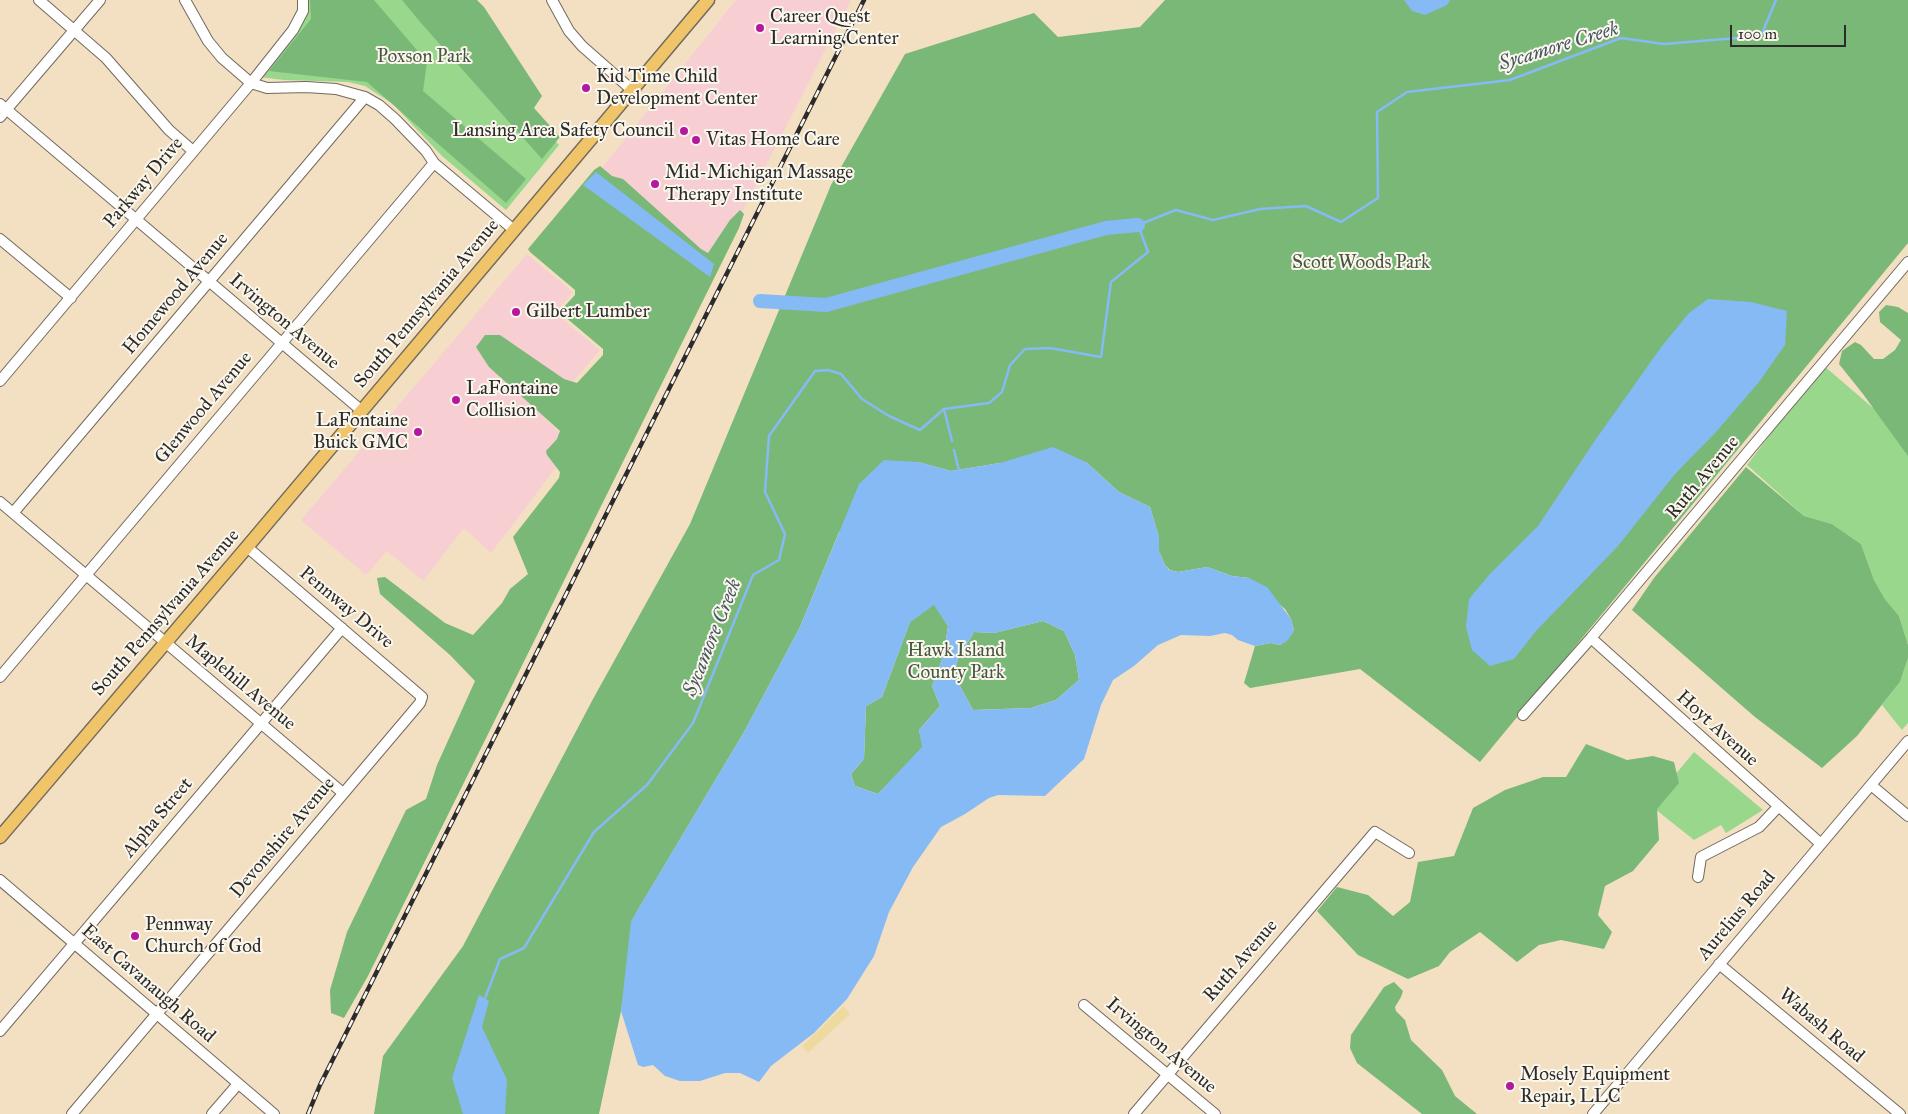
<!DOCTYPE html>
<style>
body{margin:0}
#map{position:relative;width:1908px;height:1114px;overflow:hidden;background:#f3dfc2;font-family:"IM FELL Great Primer",serif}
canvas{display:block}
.scale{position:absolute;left:1730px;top:25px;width:116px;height:22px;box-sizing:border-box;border:2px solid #2b2b2b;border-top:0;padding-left:6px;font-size:15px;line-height:18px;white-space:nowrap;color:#2b2b2b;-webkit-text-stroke:4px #fbf7ec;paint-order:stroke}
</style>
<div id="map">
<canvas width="1908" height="1114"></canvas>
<div class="scale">100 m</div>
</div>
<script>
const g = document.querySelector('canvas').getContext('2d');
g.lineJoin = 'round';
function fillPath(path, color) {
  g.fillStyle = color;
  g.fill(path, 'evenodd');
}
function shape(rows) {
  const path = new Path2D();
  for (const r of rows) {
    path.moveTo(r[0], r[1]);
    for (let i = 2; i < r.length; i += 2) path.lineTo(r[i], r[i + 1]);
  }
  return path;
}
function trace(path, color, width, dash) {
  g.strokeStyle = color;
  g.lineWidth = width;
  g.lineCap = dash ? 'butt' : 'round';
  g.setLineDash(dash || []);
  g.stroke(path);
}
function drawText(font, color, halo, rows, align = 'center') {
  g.font = font + ' "IM FELL Great Primer",serif';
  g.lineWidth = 4;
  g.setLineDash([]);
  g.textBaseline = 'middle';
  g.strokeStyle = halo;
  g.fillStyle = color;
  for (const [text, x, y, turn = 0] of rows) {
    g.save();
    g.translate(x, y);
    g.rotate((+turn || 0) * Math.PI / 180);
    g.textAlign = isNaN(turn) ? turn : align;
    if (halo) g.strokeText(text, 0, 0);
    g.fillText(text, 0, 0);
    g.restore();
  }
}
const built = shape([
 [736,0,851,0,714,267,581,194],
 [527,254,573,292,555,313,600,350,543,417,573,445,491,553,464,528,423,581,387,551,366,575,301,520]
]);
const green = shape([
 [306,0,465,0,527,111,559,145,506,210,442,156,393,104,365,86,348,82,284,80,259,77],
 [1823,365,1908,438,1908,645,1899,616,1885,599,1874,580,1861,544,1832,524,1804,516,1747,465],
 [1908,658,1908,723,1902,730,1882,705,1900,682],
 [1694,752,1763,810,1726,833,1721,825,1694,840,1650,805]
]);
const forest = shape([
 [310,0,374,0,427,62,423,91,526,179,506,203,367,82,269,71,311,19],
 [402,0,477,0,484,7,542,96,534,108,560,137,542,159,421,23],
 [1165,0,1908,0,1908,243,1480,762,1360,669,1250,688,1244,683,1255,646,1271,643,1280,645,1294,630,1291,619,1285,609,1249,578,1232,576,1207,567,1178,572,1170,570,1165,565,1159,551,1159,537,1150,507,1119,492,1086,462,1000,463,951,471,918,462,839,532,800,627,744,732,636,913,621,1011,599,1114,374,1114,383,1056,463,946,593,699,690,524,831,185,905,54,1034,13,1058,37,1140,27],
 [600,166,612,176,623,179,701,249,708,253,730,220,740,210,744,214,739,228,368,976,344,1018,331,1013,330,990,347,932,406,810,426,799,437,765,475,681,450,655,380,594,377,578,385,577,445,623,473,635,502,603,510,589,528,574,513,537,559,478,560,472,547,455,546,451,557,439,560,431,489,367,476,347,485,335,500,335,564,379,577,383,603,355,603,349,564,316,561,310,575,295,575,290,530,252,528,249,594,170],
 [1886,305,1898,307,1908,313,1908,456,1863,394,1839,364,1842,351,1855,342,1861,345,1874,359,1883,359,1895,350,1901,340,1880,322,1879,312],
 [1746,467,1804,516,1832,524,1861,544,1874,580,1885,599,1899,616,1908,645,1908,658,1900,682,1857,736,1822,768,1755,717,1632,610,1654,578],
 [934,604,948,626,944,654,932,686,940,706,919,730,923,747,878,794,855,786,851,774,864,759,866,706,882,697,910,622],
 [1043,621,1064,631,1075,655,1079,680,1056,700,1031,708,973,710,954,675,958,659,974,632,994,633],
 [1586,744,1627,760,1653,756,1674,762,1679,783,1657,809,1659,840,1633,871,1605,886,1598,915,1612,932,1604,949,1561,940,1539,945,1517,962,1480,932,1450,952,1439,966,1408,979,1358,955,1317,911,1337,887,1368,895,1393,916,1410,902,1418,862,1454,856,1473,808,1505,790,1543,777,1566,777],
 [1394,982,1403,991,1401,997,1395,1007,1396,1011,1405,1020,1411,1040,1442,1070,1455,1096,1477,1114,1422,1114,1357,1063,1350,1048,1351,1035,1384,987]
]);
const sand = shape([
 [844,1006,850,1014,808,1053,802,1046]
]);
const water = shape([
 [1404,0,1450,0,1447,5,1425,15,1412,11],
 [596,172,714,264,710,277,583,185],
 [1708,299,1751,302,1787,311,1785,345,1759,382,1716,432,1675,474,1618,546,1536,631,1514,659,1490,666,1472,650,1466,627,1469,599,1489,575,1538,526,1596,439,1662,346,1689,313],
 [1053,447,1086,462,1119,492,1150,507,1159,537,1159,551,1165,565,1169,570,1178,572,1207,567,1232,576,1249,578,1267,587,1291,619,1294,630,1291,636,1286,642,1280,645,1271,643,1255,646,1238,640,1232,635,1225,633,1210,636,1181,635,1158,645,1134,666,1113,680,1101,705,1084,759,1045,796,998,795,989,798,965,814,941,827,913,867,889,912,874,956,847,999,814,1033,771,1066,759,1082,740,1073,725,1073,700,1081,680,1081,665,1076,653,1065,643,1067,638,1065,621,1011,631,921,744,732,800,627,859,484,884,460,918,462,951,471,1000,463],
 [934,605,948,626,944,654,932,686,940,706,919,730,922,747,878,794,855,786,851,774,864,759,866,706,882,697,910,622],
 [1043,621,1064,631,1075,655,1079,680,1056,700,1031,708,973,710,954,675,958,659,974,632,994,633],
 [479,995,489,1001,482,1027,507,1080,505,1114,463,1114,452,1078]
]);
const stream = shape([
 [944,409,952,441],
 [954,450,959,471],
 [484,1001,500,959,524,948,594,832,647,785,693,723,753,575,779,560,785,534,765,492,769,436,815,371,828,370,841,374,862,399,889,416,920,430,944,409,989,403,1002,392,1010,365,1025,349,1050,348,1101,357,1111,282,1148,252,1138,225,1176,210,1213,220,1260,209,1306,206,1341,222,1378,198,1377,112,1407,92,1510,80,1621,38,1664,44,1761,36,1776,0]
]);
const river = shape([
 [760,301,826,305,1106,228,1138,225]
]);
const minor = shape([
 [39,0,106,58,169,130,193,151],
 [185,0,208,41,222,58,251,83,267,88,306,87,336,89,365,97,379,105,395,119,426,151,434,163,514,230],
 [552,0,569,31,582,46,632,90],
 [0,104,362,411],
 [0,117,100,0],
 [0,239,71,298],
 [0,381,251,83,293,30,303,11,303,0],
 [0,502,343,793],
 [13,513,365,97],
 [1591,638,1821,844],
 [0,677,434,163],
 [1523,715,1591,638,1908,262],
 [1871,785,1908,816],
 [1698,877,1701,857,1759,827,1778,807],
 [0,880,274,1114],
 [1719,964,1900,1114],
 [1084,1005,1215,1114],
 [0,1031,342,628],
 [72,1114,420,703,422,697,247,547],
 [212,1114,238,1084],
 [1134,1114,1375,832,1409,853],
 [1593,1114,1908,741]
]);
const major = shape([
 [0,837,247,547,708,0]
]);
const rail = shape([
 [308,1114,320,1085,864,0]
]);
const markers = [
 [760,28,5,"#b5179e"],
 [586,88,5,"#b5179e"],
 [684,131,5,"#b5179e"],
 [696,140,5,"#b5179e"],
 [655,184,5,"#b5179e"],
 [516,312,5,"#b5179e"],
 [456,400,5,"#b5179e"],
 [418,432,5,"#b5179e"],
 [135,936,5,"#b5179e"],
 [1510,1086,5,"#b5179e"]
];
const poiNames = [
 ["Career Quest",770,17],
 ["Learning Center",770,39],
 ["Kid Time Child",596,77],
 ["Development Center",596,99],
 ["Lansing Area Safety Council",674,131,"right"],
 ["Vitas Home Care",706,140],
 ["Mid-Michigan Massage",665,173],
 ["Therapy Institute",665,195],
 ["Gilbert Lumber",526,312],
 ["LaFontaine",466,389],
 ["Collision",466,411],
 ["LaFontaine",408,421,"right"],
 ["Buick GMC",408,443,"right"],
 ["Pennway",145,925],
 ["Church of God",145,947],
 ["Mosely Equipment",1520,1075],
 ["Repair, LLC",1520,1097]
];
const parkNames = [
 ["Poxson Park",424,57],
 ["Scott Woods Park",1361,263],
 ["Hawk Island",956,651],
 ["County Park",956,673]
];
const streetNames = [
 ["Parkway Drive",144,183,-50],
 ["Homewood Avenue",176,294,-50],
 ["South Pennsylvania Avenue",427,304,-50],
 ["Irvington Avenue",284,322,40],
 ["Glenwood Avenue",204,408,-50],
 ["Ruth Avenue",1703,478,-50],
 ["Pennway Drive",346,608,40],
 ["South Pennsylvania Avenue",166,613,-49],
 ["Maplehill Avenue",240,683,40],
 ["Hoyt Avenue",1717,729,42],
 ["Alpha Street",158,818,-50],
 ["Devonshire Avenue",283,838,-50],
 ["Aurelius Road",1737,916,-50],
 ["Ruth Avenue",1241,961,-49],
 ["East Cavanaugh Road",148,984,41],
 ["Wabash Road",1821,1026,40],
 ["Irvington Avenue",1161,1046,40]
];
const waterNames = [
 ["Sycamore Creek",1559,47,-17],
 ["Sycamore Creek",713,638,-68]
];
fillPath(built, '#f7cfd3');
fillPath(green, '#99d78c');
fillPath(forest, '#7ab878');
fillPath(sand, '#eeda9e');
fillPath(water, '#86baf4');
trace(stream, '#86baf4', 2.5);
trace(river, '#86baf4', 14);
trace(minor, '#716a60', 12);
trace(major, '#716a60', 15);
trace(minor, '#fff', 10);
trace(major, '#f0c469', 12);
trace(rail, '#2b2b2b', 4.5);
trace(rail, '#fbf7ec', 2.5, [8]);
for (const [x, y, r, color] of markers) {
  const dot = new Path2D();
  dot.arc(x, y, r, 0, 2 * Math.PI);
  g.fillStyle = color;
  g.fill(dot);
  trace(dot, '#fbf7ec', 2);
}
drawText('19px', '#2b2b2b', '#fbf7ec', poiNames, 'left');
drawText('19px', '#465643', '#fbf7ec', parkNames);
drawText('19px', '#2b2b2b', '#fbf7ec', streetNames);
drawText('italic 20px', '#465667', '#fbf7ec', waterNames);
</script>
